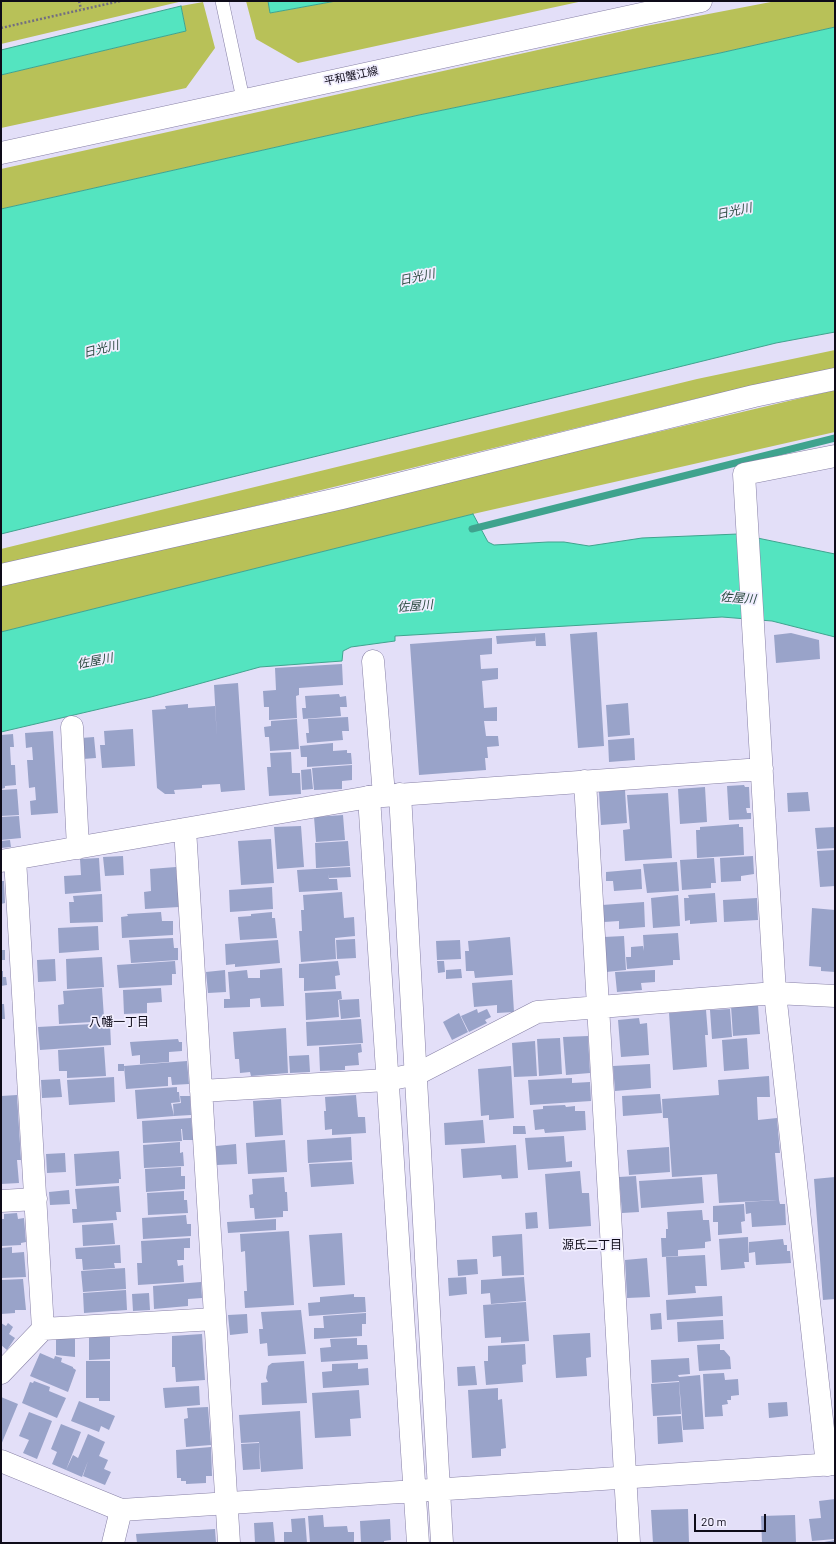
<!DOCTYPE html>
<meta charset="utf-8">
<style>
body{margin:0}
#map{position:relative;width:836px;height:1544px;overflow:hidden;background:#e3dff8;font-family:Barlow,sans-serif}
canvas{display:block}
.frame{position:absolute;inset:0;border:2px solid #0e0b19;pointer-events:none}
.scale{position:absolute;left:694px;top:1514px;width:72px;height:18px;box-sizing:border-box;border:2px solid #0e0b19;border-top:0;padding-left:5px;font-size:12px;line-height:14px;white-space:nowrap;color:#0e0b19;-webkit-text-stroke:3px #f0edfe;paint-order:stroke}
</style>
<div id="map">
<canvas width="836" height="1544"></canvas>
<div class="frame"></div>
<div class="scale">20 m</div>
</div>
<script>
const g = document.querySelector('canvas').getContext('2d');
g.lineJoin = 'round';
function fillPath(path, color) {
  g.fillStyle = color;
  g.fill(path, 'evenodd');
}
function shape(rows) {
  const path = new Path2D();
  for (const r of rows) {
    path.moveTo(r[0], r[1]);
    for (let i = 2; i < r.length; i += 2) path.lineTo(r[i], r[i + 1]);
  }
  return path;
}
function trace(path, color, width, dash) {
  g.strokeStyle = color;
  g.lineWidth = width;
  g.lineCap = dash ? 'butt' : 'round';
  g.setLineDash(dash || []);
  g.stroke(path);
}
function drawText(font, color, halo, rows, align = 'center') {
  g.font = font + ' Barlow,"Noto Sans JP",sans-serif';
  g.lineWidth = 3.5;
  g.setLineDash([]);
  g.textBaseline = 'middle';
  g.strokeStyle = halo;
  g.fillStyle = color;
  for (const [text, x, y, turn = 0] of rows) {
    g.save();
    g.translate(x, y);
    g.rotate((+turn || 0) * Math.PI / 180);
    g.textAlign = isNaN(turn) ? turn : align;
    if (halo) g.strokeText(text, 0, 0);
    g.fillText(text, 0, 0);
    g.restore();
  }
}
const green = shape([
 [1,1,183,1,1,44],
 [246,1,268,1,270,13,336,1,583,1,298,63,256,39],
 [776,1,835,1,835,27,720,53,419,115,1,209,1,169,646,26],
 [203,2,215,48,186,88,1,128,1,75,186,31,181,6],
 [835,350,835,369,695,399,1,568,1,549,697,379],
 [835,390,835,432,473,514,1,632,1,584,345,506]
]);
const water = shape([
 [268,1,336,1,270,13,268,1],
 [181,6,186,31,1,75,1,50,181,6],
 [835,27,835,332,776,343,1,534,1,209,419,115,720,53,835,27],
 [473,514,488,542,494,545,548,542,564,542,589,546,642,538,738,534,835,554,835,637,772,621,722,617,395,636,395,641,351,647,343,651,342,661,260,667,151,697,1,732,1,632,473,514]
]);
const stream = shape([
 [472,529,835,438]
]);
const building = shape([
 [597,632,604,746,578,748,570,634],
 [545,633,546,646,536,646,535,636,535,641,497,644,496,636],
 [791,633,819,640,820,659,776,663,774,635],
 [492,638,492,654,480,655,481,669,498,668,498,679,482,681,484,708,497,707,497,721,484,721,486,736,498,736,499,746,487,747,488,758,485,758,486,770,419,775,410,644],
 [342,664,343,685,299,688,299,695,296,696,297,718,269,720,269,707,264,707,263,691,276,690,275,668],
 [238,683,245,790,221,792,220,784,202,785,202,788,174,790,175,794,165,794,157,788,152,710,166,709,165,706,188,704,188,708,215,706,217,738,214,685],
 [339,694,340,697,346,696,347,707,340,707,341,716,303,719,302,708,306,708,305,696],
 [628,703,630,735,608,737,606,705],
 [348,717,349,731,342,731,343,740,307,743,306,733,309,733,308,719],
 [297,719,299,749,270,751,269,737,265,737,264,727,271,726,271,721],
 [133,729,135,766,102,768,100,745,105,745,104,731],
 [53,731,58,813,31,815,30,801,36,800,35,787,29,788,27,760,33,760,32,747,26,748,25,733],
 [13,734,14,747,10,747,11,765,15,765,16,785,5,786,5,788,1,789,1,735],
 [94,737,96,758,83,759,81,738],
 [634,738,635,760,609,762,608,740],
 [333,743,333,751,347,750,347,753,351,753,352,764,307,767,307,757,301,757,300,746],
 [291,752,292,773,300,773,301,794,269,796,267,767,271,767,270,753],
 [352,765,352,780,342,781,342,789,314,790,312,768],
 [311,769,313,789,302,790,301,770],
 [744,785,745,787,749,787,750,808,746,808,747,813,751,813,751,819,729,820,727,786],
 [705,787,707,822,680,824,678,789],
 [17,789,19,815,1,816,1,790],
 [625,790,627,823,601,825,599,792],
 [808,792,810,811,788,812,787,793],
 [668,793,672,858,625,861,623,830,630,829,627,795],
 [343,815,345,840,316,842,314,817],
 [19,816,21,838,1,840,1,817],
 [739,824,739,827,743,827,744,855,697,858,696,830,700,830,700,827],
 [301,826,304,867,277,869,274,827],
 [835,827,835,848,817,849,815,828],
 [271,839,274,883,241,885,238,841],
 [10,840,11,847,1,848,1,841],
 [348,841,350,866,316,868,315,843],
 [835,850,835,886,820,887,817,851],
 [123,856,124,875,105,876,103,857],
 [753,856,754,874,741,876,741,881,721,882,720,858],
 [99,858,101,891,65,894,64,876,81,875,80,859],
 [714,858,716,883,711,883,711,888,682,890,680,860],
 [677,862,679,891,647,893,643,864],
 [176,867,179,907,145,909,144,892,151,891,150,869],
 [350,867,351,877,329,878,328,874,329,879,337,879,338,890,299,892,297,870],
 [641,869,642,889,614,891,613,881,606,881,606,872],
 [1,881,4,881,5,903,1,904],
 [272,887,273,909,230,912,229,890],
 [342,892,344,918,354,917,355,936,335,938,336,959,301,962,299,931,302,931,301,910,304,910,303,895],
 [715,893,717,922,690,924,690,920,685,921,684,898,689,898,688,895],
 [102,894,103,922,70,923,69,902,74,902,73,896],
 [678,895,680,926,653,928,651,898],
 [757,898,758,920,724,922,723,900],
 [644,902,645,927,619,929,619,921,604,922,602,905],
 [812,908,835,910,835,972,821,971,821,967,809,966],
 [161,912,162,921,173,921,173,935,122,938,121,917,128,916,127,914],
 [272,912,272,918,275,918,277,938,240,940,238,917,251,916,251,914],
 [98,926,99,950,59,953,58,928],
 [678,933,680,960,673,960,673,965,627,969,626,957,631,957,631,947,643,946,644,951,643,935],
 [624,936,626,970,606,972,604,937],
 [510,937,513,975,475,978,474,971,466,971,465,951,469,951,468,941],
 [173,938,174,948,178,948,178,960,131,963,129,940],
 [355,939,356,958,337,959,336,940],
 [278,940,280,963,235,967,235,964,226,965,225,944],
 [460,940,461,959,437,960,436,941],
 [1,950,5,950,5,960,1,960],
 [102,957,104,987,67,989,66,959],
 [55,959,56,981,38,982,37,960],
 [175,961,176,974,172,974,172,985,119,988,117,965],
 [338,961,340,975,335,976,336,989,304,991,304,978,299,978,299,964],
 [437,961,444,961,445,972,438,973],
 [282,968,284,1006,261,1007,260,998,250,999,250,1007,224,1008,224,999,230,999,228,972,247,970,248,978,260,978,260,970],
 [461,969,462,978,446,979,446,970],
 [225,970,226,992,208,993,206,972],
 [655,970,655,982,641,983,642,990,617,992,615,972],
 [1,971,3,971,3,977,6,977,7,985,1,986],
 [512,980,514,1012,497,1013,497,1005,474,1007,472,983],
 [102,988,104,1018,91,1019,92,1022,59,1024,58,1005,64,1004,63,991],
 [161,988,162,1002,147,1003,147,1013,124,1014,123,990],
 [341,991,342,999,338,1000,339,1017,306,1020,305,993],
 [359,999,360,1017,341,1019,339,1000],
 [1,1004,4,1004,5,1019,1,1019],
 [758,1005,760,1034,733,1036,731,1006],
 [477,1009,478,1013,487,1009,491,1017,485,1020,487,1023,469,1032,461,1016],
 [730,1009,732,1037,712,1039,710,1010],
 [706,1010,708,1035,705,1035,707,1067,673,1070,669,1013],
 [459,1013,468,1032,452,1040,443,1022],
 [639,1018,640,1024,647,1023,649,1055,621,1057,618,1020],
 [361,1019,363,1043,307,1046,306,1022],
 [110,1023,111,1045,40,1050,38,1027],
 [286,1028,288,1073,251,1076,250,1072,240,1073,239,1059,235,1059,233,1032],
 [588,1036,590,1073,566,1075,563,1037],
 [560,1038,562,1074,539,1076,537,1039],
 [747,1038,749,1069,724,1071,722,1040],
 [178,1039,179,1042,182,1042,182,1051,169,1052,169,1062,140,1064,140,1055,132,1056,130,1042],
 [535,1041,537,1076,514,1077,512,1043],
 [361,1044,362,1052,358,1053,359,1065,345,1066,345,1070,320,1071,319,1047],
 [104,1047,106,1076,67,1078,67,1071,59,1071,58,1050],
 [309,1055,310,1072,290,1073,289,1056],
 [187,1061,189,1084,172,1085,171,1077,168,1077,168,1086,126,1089,124,1066],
 [118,1064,124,1064,124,1071,118,1071],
 [650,1064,651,1088,615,1091,613,1066],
 [511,1066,514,1118,489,1120,489,1115,481,1116,478,1069],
 [769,1076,770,1097,757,1097,758,1120,777,1118,780,1153,775,1153,779,1200,780,1204,785,1204,786,1225,752,1227,751,1213,746,1214,745,1202,777,1200,719,1203,717,1174,672,1177,668,1118,663,1118,662,1099,719,1095,718,1080],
 [114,1077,115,1102,69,1105,67,1080],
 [572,1078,572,1083,590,1082,591,1101,530,1105,528,1080],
 [60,1079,62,1097,42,1098,41,1080],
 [177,1087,177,1092,179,1092,180,1102,171,1103,174,1116,137,1119,135,1090],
 [660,1094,662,1113,623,1116,622,1096],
 [17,1095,21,1160,17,1160,19,1183,1,1184,1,1096],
 [356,1095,358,1117,365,1117,366,1133,332,1135,332,1129,325,1130,324,1111,326,1111,325,1097],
 [180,1096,190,1096,191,1115,174,1116,173,1104,181,1103],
 [281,1099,283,1135,255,1137,253,1101],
 [565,1105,566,1107,575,1106,575,1111,585,1111,586,1130,545,1133,544,1129,535,1130,533,1110,543,1109,543,1106],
 [191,1118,193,1140,183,1140,182,1129,178,1129,181,1129,182,1141,143,1143,142,1121],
 [483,1120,485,1143,445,1145,444,1123],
 [513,1126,525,1126,526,1134,513,1134],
 [564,1136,566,1162,572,1161,572,1167,528,1170,525,1138],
 [351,1137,352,1160,308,1163,307,1140],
 [285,1140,287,1172,248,1174,246,1143],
 [180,1142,180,1153,183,1152,184,1166,144,1168,143,1145],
 [236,1144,237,1164,217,1165,216,1146],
 [516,1145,518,1178,502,1179,501,1175,463,1178,461,1149],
 [669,1147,670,1172,629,1175,627,1150],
 [119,1151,121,1179,119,1179,119,1183,76,1186,74,1154],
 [65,1153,66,1172,47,1173,46,1154],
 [352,1162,354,1184,311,1187,309,1164],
 [181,1167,181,1176,185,1176,185,1189,146,1192,145,1169],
 [580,1171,582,1193,589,1193,591,1226,549,1229,545,1174],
 [636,1176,639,1212,622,1213,619,1177],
 [284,1177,285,1192,287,1192,288,1211,283,1211,283,1217,255,1219,254,1208,250,1208,249,1195,253,1194,252,1179],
 [702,1177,704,1203,641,1208,639,1181],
 [835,1177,835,1299,823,1300,814,1179],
 [119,1186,121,1212,116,1212,117,1220,73,1223,72,1209,77,1209,75,1189],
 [69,1190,70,1204,50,1205,49,1192],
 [184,1191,184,1200,187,1200,188,1213,148,1215,147,1193],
 [744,1204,745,1221,741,1222,742,1233,718,1235,718,1222,713,1222,713,1206],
 [702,1210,703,1220,709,1220,711,1241,705,1242,705,1248,678,1250,678,1256,662,1257,661,1238,666,1238,666,1229,668,1229,667,1212],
 [537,1212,538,1228,526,1229,525,1213],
 [17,1213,18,1219,24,1218,26,1242,21,1243,21,1245,2,1246,1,1219,4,1219,4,1214],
 [186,1215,187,1224,191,1224,191,1236,143,1239,142,1218],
 [276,1219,276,1230,228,1233,227,1222],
 [113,1223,115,1244,83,1246,82,1225],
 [289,1231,294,1305,245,1308,244,1291,247,1291,245,1251,241,1252,240,1234],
 [342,1233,345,1285,313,1287,309,1235],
 [522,1234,524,1275,502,1276,501,1256,493,1257,492,1236],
 [748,1237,749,1262,744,1262,745,1268,721,1270,719,1239],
 [190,1238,190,1248,184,1248,184,1260,177,1260,178,1266,183,1265,184,1282,138,1285,137,1263,142,1263,141,1241],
 [783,1239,784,1245,787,1245,787,1251,790,1251,791,1263,756,1265,755,1252,749,1253,749,1242],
 [120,1245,121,1263,114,1263,115,1268,83,1270,82,1259,76,1259,75,1248],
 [12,1247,12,1253,24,1252,26,1277,1,1278,1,1248],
 [705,1255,707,1286,695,1286,696,1293,668,1295,666,1257],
 [647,1258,650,1297,627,1298,625,1260],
 [477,1259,478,1274,458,1276,457,1260],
 [125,1268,126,1289,83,1292,81,1271],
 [466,1277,467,1294,449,1296,448,1278],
 [524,1277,526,1301,491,1304,490,1293,481,1294,481,1280],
 [23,1279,26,1310,15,1310,15,1313,1,1314,1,1280],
 [201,1282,202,1298,188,1299,188,1306,154,1309,153,1286],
 [126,1290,127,1310,84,1313,83,1293],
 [149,1293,150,1310,133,1311,132,1294],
 [354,1294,354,1297,365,1297,366,1312,309,1316,308,1303,320,1302,320,1297],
 [722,1296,723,1316,667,1320,666,1300],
 [526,1302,529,1341,501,1343,501,1337,485,1338,483,1305],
 [301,1310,306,1354,268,1356,267,1343,260,1344,259,1329,263,1329,261,1312],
 [366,1313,366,1324,362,1324,362,1336,314,1339,314,1328,324,1328,323,1316],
 [661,1313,662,1329,651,1330,650,1314],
 [247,1314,248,1333,230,1335,228,1315],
 [723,1320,724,1339,678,1342,677,1322],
 [1,1323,6,1326,8,1323,13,1327,9,1334,15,1338,7,1350,1,1345],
 [590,1333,591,1357,586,1358,587,1376,556,1378,553,1335],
 [202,1334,205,1380,176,1382,175,1367,172,1367,172,1336],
 [89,1337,110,1337,110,1359,89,1360],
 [357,1338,357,1345,367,1345,368,1359,321,1362,320,1348,331,1347,330,1339],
 [56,1339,75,1339,75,1357,56,1355],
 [525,1344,526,1364,522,1365,523,1382,486,1385,484,1361,488,1361,488,1346],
 [720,1344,720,1350,724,1350,730,1357,731,1369,699,1371,697,1345],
 [40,1353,54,1359,55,1356,62,1358,61,1362,73,1367,73,1368,76,1370,68,1392,30,1376],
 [689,1358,690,1374,678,1375,679,1377,700,1375,704,1429,683,1430,679,1381,652,1383,651,1360],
 [86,1361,110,1361,110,1401,99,1401,99,1398,86,1398],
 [304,1361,307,1403,262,1405,261,1383,268,1382,266,1378,268,1366,272,1363],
 [358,1363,358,1369,368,1368,369,1385,323,1388,322,1372,332,1371,332,1364],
 [475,1366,477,1385,458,1386,457,1367],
 [724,1373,725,1380,738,1379,739,1395,731,1396,731,1400,727,1400,728,1404,722,1405,723,1416,705,1417,703,1374],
 [34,1381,50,1387,49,1391,66,1398,57,1418,22,1403,30,1382,33,1383],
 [679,1382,681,1414,653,1416,651,1384],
 [199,1386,200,1405,165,1408,163,1388],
 [498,1388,498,1400,502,1399,506,1448,501,1449,501,1456,472,1458,468,1390],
 [359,1390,361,1418,350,1419,351,1436,315,1438,312,1393],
 [1,1397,18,1404,1,1445],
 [79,1401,115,1416,109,1430,101,1426,99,1432,71,1421],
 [787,1402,788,1416,769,1418,768,1403],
 [208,1407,211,1445,186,1447,184,1419,188,1418,187,1408],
 [300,1411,303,1469,261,1472,259,1442,241,1443,239,1415],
 [29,1412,52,1421,37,1459,23,1453,29,1440,19,1436],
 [681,1416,683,1442,658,1444,657,1417],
 [61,1424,81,1432,66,1470,52,1464,57,1452,51,1449],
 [88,1434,105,1442,99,1456,108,1460,104,1469,111,1472,105,1485,83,1476,88,1461,82,1477,66,1470,73,1455,78,1458],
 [259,1443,260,1469,243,1470,241,1444],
 [211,1447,212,1476,206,1476,206,1483,186,1484,186,1481,181,1481,181,1478,177,1478,176,1450],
 [835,1499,835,1539,812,1541,809,1519,821,1518,819,1501],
 [688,1509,689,1543,653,1543,651,1510],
 [323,1515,324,1527,347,1526,348,1532,354,1532,354,1543,310,1543,308,1516],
 [795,1515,796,1543,762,1543,761,1516],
 [305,1518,307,1543,284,1543,284,1532,292,1532,291,1519],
 [390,1519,391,1540,384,1541,384,1543,361,1543,360,1521],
 [273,1522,275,1543,255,1543,254,1523],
 [215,1529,216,1543,137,1543,136,1534],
 [835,1540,835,1543,825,1543,824,1542]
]);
const path = shape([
 [79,1,81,9],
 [1,28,120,1]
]);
const lane = shape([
 [222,1,243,99]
]);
const street = shape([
 [1,575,342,498,754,396,835,379],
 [72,727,78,848],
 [585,781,629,1543],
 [185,829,229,1543],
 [15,859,43,1329],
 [1,861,369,797,762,769],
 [201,1091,387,1080,417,1074,537,1012,775,993,835,996],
 [1,1201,36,1199],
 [1,1373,43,1329,215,1319],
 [827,1465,775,993,744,474,835,456]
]);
const secondary = shape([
 [1,153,701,1],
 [373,661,384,795],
 [400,794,442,1543],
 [369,797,418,1543],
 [1,1461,121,1510,835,1464],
 [113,1543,121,1510]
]);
const streetNames = [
 ["平和蟹江線",351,76,-12]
];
const waterNames = [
 ["日光川",734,211,-12],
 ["日光川",417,277,-12],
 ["日光川",101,349,-14],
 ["佐屋川",738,598,4],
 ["佐屋川",415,606,-5],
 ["佐屋川",95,661,-11]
];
const neighbourhoodNames = [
 ["八幡一丁目",119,1022],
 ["源氏二丁目",592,1245]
];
fillPath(green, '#b8c158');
fillPath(water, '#54e4c0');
trace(water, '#3fa38e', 1);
trace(stream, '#3fa38e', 7);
fillPath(building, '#99a3c9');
trace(lane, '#8780a6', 14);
trace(street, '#8780a6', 23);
trace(secondary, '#8780a6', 23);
trace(path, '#726e81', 2.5, [2, 2]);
trace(lane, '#fff', 13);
trace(street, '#fff', 22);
trace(secondary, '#fff', 22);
drawText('11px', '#0e0b19', '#f0edfe', streetNames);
drawText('italic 12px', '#2b4940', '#f0edfe', waterNames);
drawText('12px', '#0e0b19', '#f0edfe', neighbourhoodNames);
</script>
